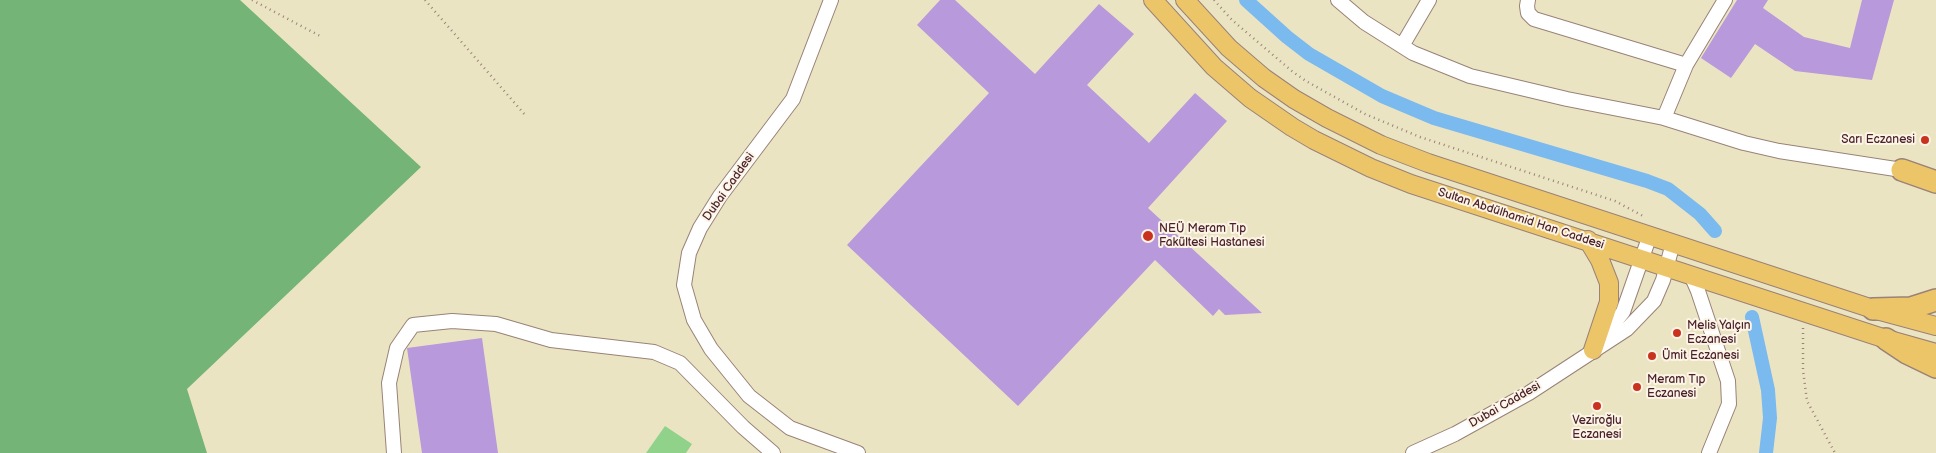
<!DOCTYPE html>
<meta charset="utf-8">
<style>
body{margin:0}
canvas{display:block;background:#ebe4c3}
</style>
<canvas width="1936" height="453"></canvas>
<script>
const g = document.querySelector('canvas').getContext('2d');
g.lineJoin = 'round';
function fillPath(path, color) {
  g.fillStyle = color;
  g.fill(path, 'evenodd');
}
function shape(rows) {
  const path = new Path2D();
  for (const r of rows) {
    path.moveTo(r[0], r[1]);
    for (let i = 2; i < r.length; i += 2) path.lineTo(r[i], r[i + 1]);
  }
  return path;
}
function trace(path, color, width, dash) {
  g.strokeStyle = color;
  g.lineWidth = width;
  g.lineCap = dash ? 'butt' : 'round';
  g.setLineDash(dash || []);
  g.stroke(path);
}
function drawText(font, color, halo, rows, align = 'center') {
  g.font = font + ' "Balsamiq Sans",sans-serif';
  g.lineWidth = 4;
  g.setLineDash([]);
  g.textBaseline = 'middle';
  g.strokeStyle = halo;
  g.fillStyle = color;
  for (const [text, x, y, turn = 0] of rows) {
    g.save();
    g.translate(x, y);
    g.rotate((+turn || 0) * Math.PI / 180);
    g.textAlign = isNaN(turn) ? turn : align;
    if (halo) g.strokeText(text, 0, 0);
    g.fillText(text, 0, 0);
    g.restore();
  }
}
const green = shape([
 [665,426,692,444,686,453,646,453]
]);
const forest = shape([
 [0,0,240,0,421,167,187,389,207,453,0,453]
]);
const canal = shape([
 [1246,0,1287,37,1309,54,1382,96,1434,118,1647,181,1668,189,1700,214,1715,231],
 [1752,317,1768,390,1770,418,1766,453]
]);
const building = shape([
 [940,0,955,0,1035,74,1099,4,1134,34,1087,85,1149,143,1195,93,1227,121,1148,208,1262,313,1225,315,1219,309,1213,316,1155,260,1018,406,847,245,989,93,917,25],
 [1737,0,1768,0,1763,8,1804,37,1850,48,1862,0,1894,0,1872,80,1795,71,1755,44,1731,78,1701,58],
 [482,338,498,453,422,453,407,348]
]);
const path = shape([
 [252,0,322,37],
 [425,0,526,116],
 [1214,0,1232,20,1293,72,1306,81,1365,114,1420,137,1615,201,1643,216],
 [1803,328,1803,370,1807,401,1835,453]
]);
const minor = shape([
 [831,0,793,99,720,196,700,228,689,253,684,285,694,320,711,349,749,396,790,428,858,453],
 [1338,0,1364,22,1413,53,1470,76,1567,99,1664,118,1744,143,1779,151,1902,170],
 [1528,0,1527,6,1528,13,1534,19,1686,65],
 [1402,46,1429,0],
 [1664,118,1686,65,1725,0],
 [1691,275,1698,291,1728,381,1729,404,1709,453],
 [1599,342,1623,312,1650,235],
 [394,453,389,383,397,348,413,325,452,321,496,324,551,340,654,352,680,363,743,427,773,453],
 [1413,453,1455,434,1529,393,1627,329,1654,301,1663,280,1673,243]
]);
const major = shape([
 [1153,0,1214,67,1250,98,1292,127,1314,140,1371,168,1411,184,1886,339,1936,353],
 [1185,0,1229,48,1264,78,1294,99,1327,118,1381,145,1428,163,1873,309,1936,326],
 [1588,240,1600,260,1609,283,1609,302,1593,350]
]);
const highway = shape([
 [1902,170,1936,182],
 [1873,309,1911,308,1936,300],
 [1886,339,1907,353,1936,367]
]);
const markers = [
 [1925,140,5,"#c8321e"],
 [1148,236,6,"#c8321e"],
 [1677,333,5,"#c8321e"],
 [1652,356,5,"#c8321e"],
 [1637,387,5,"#c8321e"],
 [1597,406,5,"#c8321e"]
];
const poiNames = [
 ["Sarı Eczanesi",1915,140,"right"],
 ["NEÜ Meram Tıp",1159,229],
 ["Fakültesi Hastanesi",1159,243],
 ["Melis Yalçın",1687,326],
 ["Eczanesi",1687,340],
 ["Ümit Eczanesi",1662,356],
 ["Meram Tıp",1647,380],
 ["Eczanesi",1647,394],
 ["Veziroğlu",1597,421,"center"],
 ["Eczanesi",1597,435,"center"]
];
const streetNames = [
 ["Dubai Caddesi",729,187,-55],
 ["Sultan Abdülhamid Han Caddesi",1521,219,18],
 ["Dubai Caddesi",1505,405,-30]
];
fillPath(green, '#90d28a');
fillPath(forest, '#74b476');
trace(canal, '#7bbaee', 14);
fillPath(building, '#b899db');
trace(minor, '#9a8277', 16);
trace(major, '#9a8277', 20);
trace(highway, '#9a8277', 24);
trace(path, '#9a8277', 2.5, [1, 4]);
trace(minor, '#fff', 14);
trace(major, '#edc569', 18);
trace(highway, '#edc569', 21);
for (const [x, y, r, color] of markers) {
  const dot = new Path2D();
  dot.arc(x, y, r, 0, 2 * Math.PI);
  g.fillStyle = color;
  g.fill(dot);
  trace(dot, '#fcf5e5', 2);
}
drawText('12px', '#4a1f2b', '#fcf5e5', poiNames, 'left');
drawText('12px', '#4a1f2b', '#fcf5e5', streetNames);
</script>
